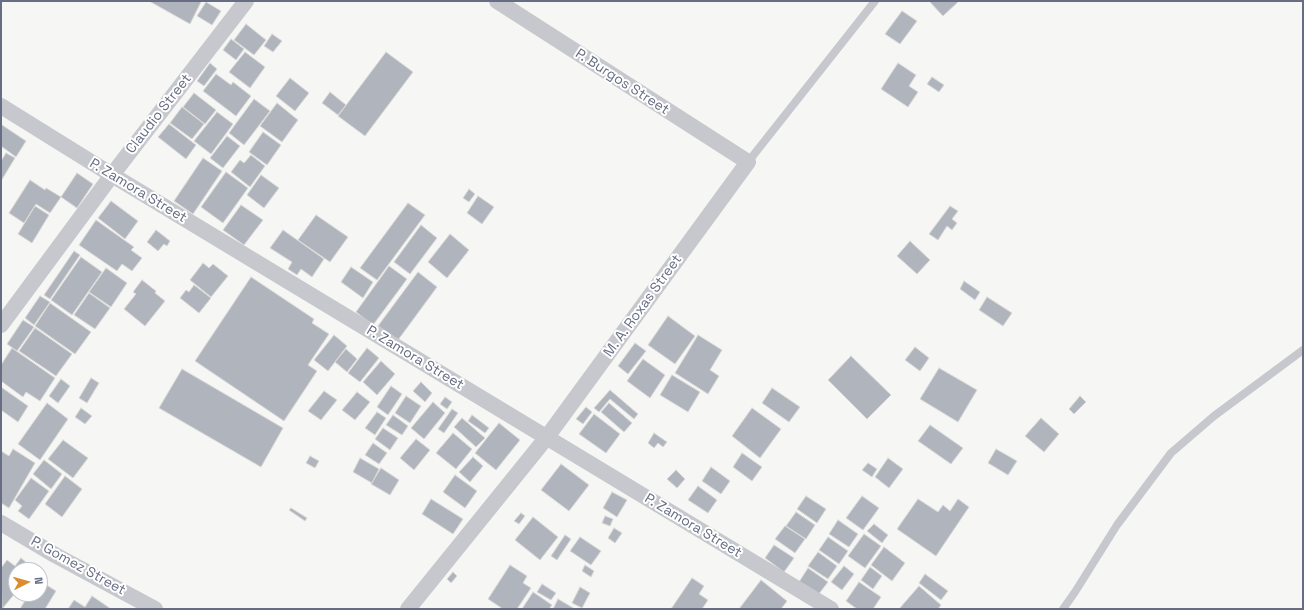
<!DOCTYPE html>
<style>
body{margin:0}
#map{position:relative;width:1304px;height:610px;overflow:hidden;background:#f6f7f4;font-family:"Space Grotesk",sans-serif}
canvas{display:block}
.frame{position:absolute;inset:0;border:2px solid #676e84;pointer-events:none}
.north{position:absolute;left:8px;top:562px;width:40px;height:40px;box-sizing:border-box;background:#fff;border:1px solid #c2c5ce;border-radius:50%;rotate:84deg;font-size:11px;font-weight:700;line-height:16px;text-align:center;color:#676e84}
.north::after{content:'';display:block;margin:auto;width:14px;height:18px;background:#da8c30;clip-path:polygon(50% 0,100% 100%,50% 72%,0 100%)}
</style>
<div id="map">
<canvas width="1304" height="610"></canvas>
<div class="frame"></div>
<div class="north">N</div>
</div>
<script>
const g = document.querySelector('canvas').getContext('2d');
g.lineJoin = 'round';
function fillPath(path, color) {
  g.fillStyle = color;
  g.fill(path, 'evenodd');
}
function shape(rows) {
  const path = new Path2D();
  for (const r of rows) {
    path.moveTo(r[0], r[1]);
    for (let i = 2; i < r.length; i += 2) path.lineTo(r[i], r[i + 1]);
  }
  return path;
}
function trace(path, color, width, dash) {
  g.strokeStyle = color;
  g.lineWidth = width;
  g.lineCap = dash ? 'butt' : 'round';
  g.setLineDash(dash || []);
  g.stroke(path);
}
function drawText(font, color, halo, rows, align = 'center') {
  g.font = font + ' "Space Grotesk",sans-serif';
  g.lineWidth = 4;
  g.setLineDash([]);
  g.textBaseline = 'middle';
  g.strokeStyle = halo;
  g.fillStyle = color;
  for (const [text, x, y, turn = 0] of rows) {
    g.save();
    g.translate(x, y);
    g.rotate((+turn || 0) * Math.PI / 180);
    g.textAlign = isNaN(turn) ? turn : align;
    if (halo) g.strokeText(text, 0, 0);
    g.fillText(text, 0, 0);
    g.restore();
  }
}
const building = shape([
 [149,1,199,1,201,2,190,24,149,1],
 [929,1,959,1,943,16,929,1],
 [206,2,221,11,212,25,197,16,206,2],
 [902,11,917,21,900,44,885,34,902,11],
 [246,24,266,40,254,55,234,40,246,24],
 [272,34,282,41,273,52,264,46,272,34],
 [231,39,244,49,236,60,223,50,231,39],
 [245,52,265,67,250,88,229,72,245,52],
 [386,52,413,72,365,136,338,116,386,52],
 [210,63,217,69,204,86,197,81,210,63],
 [898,63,916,75,909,86,918,92,908,107,881,89,898,63],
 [216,74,231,85,233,82,251,96,236,116,203,91,216,74],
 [932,77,944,85,939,92,927,84,932,77],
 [290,78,309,93,295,111,276,96,290,78],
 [330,92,346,105,338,115,322,103,330,92],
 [194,93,216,110,205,124,183,107,194,93],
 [254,99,270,111,244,145,229,133,254,99],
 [277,103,298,120,282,142,260,126,277,103],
 [182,107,204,124,192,139,170,123,182,107],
 [217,112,233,124,211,154,194,141,217,112],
 [169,124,196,145,186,159,158,137,169,124],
 [2,125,26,141,16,157,1,146,1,126,2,125],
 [263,132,281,145,267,165,249,152,263,132],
 [227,136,240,146,223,168,210,158,227,136],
 [6,153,15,158,1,181,1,161,6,153],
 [251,155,265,166,250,187,231,172,240,160,244,163,251,155],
 [203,158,222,171,193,214,174,201,203,158],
 [226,172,248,188,223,223,201,207,226,172],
 [77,173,93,184,77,208,61,197,77,173],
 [261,175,279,188,264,208,247,195,261,175],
 [30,180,45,190,46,188,61,197,50,213,36,204,24,223,9,213,30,180],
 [469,189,475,194,469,202,463,198,469,189],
 [478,196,494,207,482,224,467,213,478,196],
 [111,201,138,221,125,239,98,218,111,201],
 [408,203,425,215,377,280,360,268,408,203],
 [241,205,263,220,244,245,223,230,241,205],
 [35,206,49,215,32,243,18,234,35,206],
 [950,206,958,211,952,219,957,223,952,230,947,226,938,240,929,234,950,206],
 [316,215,348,237,330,262,298,240,316,215],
 [96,220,134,247,131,250,142,258,132,271,122,264,117,271,79,245,96,220],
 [421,225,437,238,410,274,394,262,421,225],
 [156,230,170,241,167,246,164,244,158,251,147,242,156,230],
 [283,230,324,259,312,277,301,269,297,275,288,269,292,262,270,248,283,230],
 [450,234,469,250,447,278,428,262,450,234],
 [910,241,930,260,917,274,897,256,910,241],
 [74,251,80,255,50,299,44,295,74,251],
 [81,257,102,272,72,315,51,300,81,257],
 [203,263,209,268,213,264,228,276,211,297,190,280,203,263],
 [389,266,407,279,373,325,356,312,389,266],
 [351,267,373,282,363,298,341,282,351,267],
 [106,268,127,283,111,307,89,292,106,268],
 [418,272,437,287,398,340,378,326,418,272],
 [251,277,314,319,312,323,329,334,308,365,317,371,284,421,195,361,251,277],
 [142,280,156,291,155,293,165,301,145,326,124,309,136,294,133,292,142,280],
 [964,281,980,292,975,300,960,289,964,281],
 [194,285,211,298,199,313,180,298,186,290,189,292,194,285],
 [89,293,110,308,95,329,74,315,89,293],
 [40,296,50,302,34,325,25,318,40,296],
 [987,297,1012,313,1003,326,979,310,987,297],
 [50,303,91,332,75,354,35,326,50,303],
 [668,316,695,336,675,364,648,345,668,316],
 [23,320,34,327,17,351,7,344,23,320],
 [35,328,72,354,56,376,19,351,35,328],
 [334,335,347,346,328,371,314,360,334,335],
 [698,335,722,350,710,370,719,376,708,394,675,373,698,335],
 [635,343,646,351,628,374,618,366,635,343],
 [915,347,929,358,920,371,905,360,915,347],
 [12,348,55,378,40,401,26,392,23,397,1,381,1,365,12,348],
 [367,348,379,358,360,382,348,373,367,348],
 [346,349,357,359,347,372,335,362,346,349],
 [851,356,891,395,867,419,828,380,851,356],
 [643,359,665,375,650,398,627,381,643,359],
 [381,361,395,374,377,395,363,382,381,361],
 [939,368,977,390,958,422,920,399,939,368],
 [182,369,283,428,261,467,159,408,182,369],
 [672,375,700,392,688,412,660,395,672,375],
 [91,378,99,383,87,403,79,398,91,378],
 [61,379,70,386,58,403,49,396,61,379],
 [421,382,432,393,425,402,413,391,421,382],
 [391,386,402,394,388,415,377,407,391,386],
 [1,387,28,406,18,422,1,410,1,387],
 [772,388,800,407,789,422,762,403,772,388],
 [610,390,638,414,634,419,610,399,599,412,594,408,610,390],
 [324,391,337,400,321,420,308,411,324,391],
 [357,392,370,402,355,420,342,410,357,392],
 [406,396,421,406,410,423,395,413,406,396],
 [1080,396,1086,402,1074,414,1069,409,1080,396],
 [445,397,452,402,447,409,440,404,445,397],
 [433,402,445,413,424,439,411,428,433,402],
 [47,403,68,419,40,460,18,444,47,403],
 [609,403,632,423,624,432,601,412,609,403],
 [586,407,592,412,583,424,576,419,586,407],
 [81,408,92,416,85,424,75,417,81,408],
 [752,408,781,429,760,458,732,436,752,408],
 [452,409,458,413,444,433,438,429,452,409],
 [377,412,386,418,375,435,365,428,377,412],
 [594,414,620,434,606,453,579,434,594,414],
 [393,415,408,426,402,435,386,425,393,415],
 [472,415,489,428,485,433,468,421,472,415],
 [462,418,485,438,476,447,454,427,462,418],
 [1041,418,1059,434,1044,452,1025,436,1041,418],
 [499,423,520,440,496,470,475,453,499,423],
 [930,425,963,448,951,464,918,441,930,425],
 [383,428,398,438,390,450,375,439,383,428],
 [453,433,472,449,456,469,436,453,453,433],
 [654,433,667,442,663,447,658,443,654,448,648,443,654,433],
 [416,439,430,450,414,470,400,458,416,439],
 [63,440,88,458,73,478,48,459,63,440],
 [373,443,387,453,379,464,365,455,373,443],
 [13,449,35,463,9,508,1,503,1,451,9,456,13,449],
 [996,449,1017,461,1008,475,988,463,996,449],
 [742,453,762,467,752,481,733,467,742,453],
 [310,456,319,461,315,468,306,463,310,456],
 [473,457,483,466,470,482,459,472,473,457],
 [360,458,379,469,372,483,353,472,360,458],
 [888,458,903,469,889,488,875,477,888,458],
 [44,460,62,474,51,489,33,474,44,460],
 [868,463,877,469,872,477,862,470,868,463],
 [561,464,589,485,569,511,541,490,561,464],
 [711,467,730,481,721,494,702,481,711,467],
 [381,468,399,480,390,495,371,484,381,468],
 [676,470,685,479,677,488,667,479,676,470],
 [455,475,477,491,465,508,443,492,455,475],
 [65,476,82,489,62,517,45,504,65,476],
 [31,478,49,491,29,519,18,511,22,506,15,500,31,478],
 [698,486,717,500,708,513,688,500,698,486],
 [612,492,627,500,617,517,603,508,612,492],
 [806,496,826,509,817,523,797,509,806,496],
 [862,496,879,508,863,530,846,518,862,496],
 [431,499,463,519,453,534,422,514,431,499],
 [918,499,938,512,943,505,950,511,958,499,969,507,936,556,897,529,918,499],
 [291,508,307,518,305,521,289,510,291,508],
 [796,512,815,525,806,539,786,526,796,512],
 [521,513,525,516,519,524,514,521,521,513],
 [605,516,613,519,610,526,602,523,605,516],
 [533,517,558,537,540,560,515,540,533,517],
 [838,520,858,534,849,547,829,534,838,520],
 [874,524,888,535,882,543,867,531,874,524],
 [785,526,805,539,795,553,775,539,785,526],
 [614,528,622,533,615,543,608,538,614,528],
 [864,534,881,546,865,568,848,556,864,534],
 [565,535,571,539,557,560,551,556,565,535],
 [580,537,601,551,591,565,570,551,580,537],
 [828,537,848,551,839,564,819,550,828,537],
 [774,545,794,558,784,572,765,558,774,545],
 [884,547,905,563,892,581,871,565,884,547],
 [818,552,837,566,828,579,808,566,818,552],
 [21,558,34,569,16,570,16,592,2,609,1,568,7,560,15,566,21,558],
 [510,565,527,576,523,583,531,588,517,609,503,609,488,599,510,565],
 [585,565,594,571,591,577,582,571,585,565],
 [844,566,854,574,842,590,831,582,844,566],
 [870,567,882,576,873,589,861,580,870,567],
 [808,568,828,582,818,595,799,582,808,568],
 [453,572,457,576,451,583,447,579,453,572],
 [925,574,948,591,941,600,919,583,925,574],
 [692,578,704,586,699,594,708,600,702,609,671,609,692,578],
 [761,580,787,601,781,609,739,609,761,580],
 [40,581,56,591,45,609,20,609,29,594,40,594,40,581],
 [859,582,881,597,873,609,857,609,846,601,859,582],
 [542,584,556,593,551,600,537,592,542,584],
 [919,586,941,605,938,609,899,609,919,586],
 [580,587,590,593,582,608,572,603,580,587],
 [533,592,552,605,549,609,522,609,533,592],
 [92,596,111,609,68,609,74,600,85,607,92,596],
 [558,599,575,609,553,609,558,599]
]);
const service = shape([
 [748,162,875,1],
 [1063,609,1075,592,1117,525,1171,453,1214,416,1303,350]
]);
const minor = shape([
 [1,106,112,175,831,609],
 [1,325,112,175,246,1],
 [1,523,55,555,155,609],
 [408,609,547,437,748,162,497,1]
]);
const streetNames = [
 ["P. Burgos Street",622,82,33],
 ["Claudio Street",159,114,-52],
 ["P. Zamora Street",138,191,31],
 ["M. A. Roxas Street",643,306,-54],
 ["P. Zamora Street",415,358,31],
 ["P. Zamora Street",693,526,31],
 ["P. Gomez Street",78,566,29]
];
fillPath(building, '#b0b4bc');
trace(building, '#d8d8d6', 1);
trace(service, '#c7c8cd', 8);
trace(minor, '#c7c8cd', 16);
drawText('14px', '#676e84', '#fff', streetNames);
</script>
